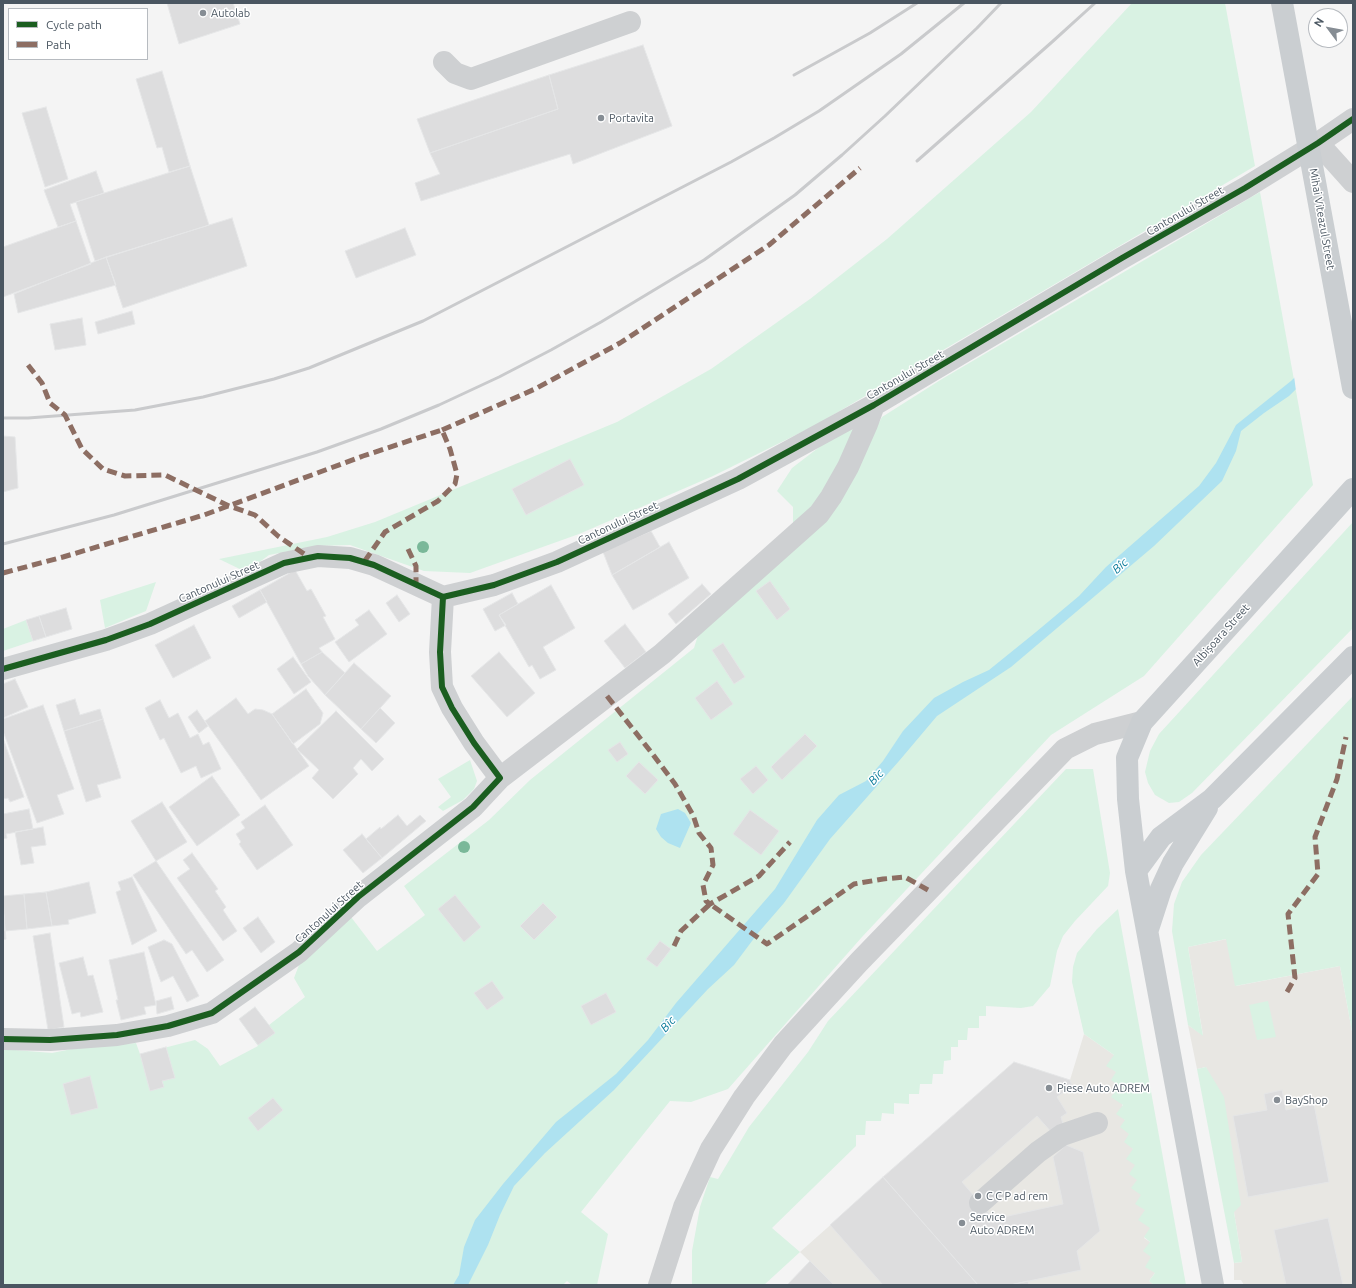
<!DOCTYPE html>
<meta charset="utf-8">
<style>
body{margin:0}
#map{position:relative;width:1356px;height:1288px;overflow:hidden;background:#f4f4f4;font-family:Ubuntu,sans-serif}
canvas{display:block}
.frame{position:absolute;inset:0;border:4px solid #4a5661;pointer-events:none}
.legend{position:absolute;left:8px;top:8px;width:140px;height:52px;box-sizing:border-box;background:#fff;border:1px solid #b7bbc0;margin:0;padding:5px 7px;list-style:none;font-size:12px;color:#4a5661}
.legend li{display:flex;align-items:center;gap:8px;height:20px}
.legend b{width:20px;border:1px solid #b7bbc0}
.north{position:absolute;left:1308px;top:8px;width:40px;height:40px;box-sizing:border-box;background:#fff;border:1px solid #b7bbc0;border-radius:50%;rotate:302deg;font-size:11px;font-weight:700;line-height:16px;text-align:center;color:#4a5661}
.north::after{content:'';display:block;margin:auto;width:14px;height:18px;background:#868d94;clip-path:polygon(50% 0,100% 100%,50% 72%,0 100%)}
</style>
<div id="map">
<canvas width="1356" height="1288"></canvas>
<div class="frame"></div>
<ul class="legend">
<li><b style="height:5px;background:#1b5e20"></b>Cycle path</li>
<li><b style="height:5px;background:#8d6e63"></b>Path</li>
</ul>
<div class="north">N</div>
</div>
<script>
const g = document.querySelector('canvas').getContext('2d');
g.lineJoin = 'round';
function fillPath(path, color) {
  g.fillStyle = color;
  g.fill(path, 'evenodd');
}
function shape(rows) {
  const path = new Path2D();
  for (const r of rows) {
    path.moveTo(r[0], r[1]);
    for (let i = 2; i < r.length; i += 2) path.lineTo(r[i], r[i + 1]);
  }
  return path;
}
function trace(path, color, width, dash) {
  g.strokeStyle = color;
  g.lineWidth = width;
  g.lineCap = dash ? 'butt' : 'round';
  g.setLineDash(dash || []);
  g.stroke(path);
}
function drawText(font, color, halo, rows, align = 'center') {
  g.font = font + ' Ubuntu,sans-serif';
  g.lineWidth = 3;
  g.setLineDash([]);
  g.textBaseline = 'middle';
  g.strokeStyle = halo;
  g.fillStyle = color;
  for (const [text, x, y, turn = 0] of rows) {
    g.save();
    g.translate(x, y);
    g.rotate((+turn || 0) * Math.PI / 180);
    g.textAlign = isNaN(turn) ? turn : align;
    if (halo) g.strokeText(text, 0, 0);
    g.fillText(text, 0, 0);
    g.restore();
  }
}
const commercial = shape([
 [1227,939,1236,986,1340,966,1353,1037,1353,1285,1244,1285,1241,1280,1234,1280,1234,1263,1242,1262,1234,1212,1206,1067,1197,1069,1188,1025,1203,1035,1188,947],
 [1084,1034,1114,1055,1116,1072,1125,1120,1133,1149,1137,1179,1151,1228,1144,1238,1150,1242,1155,1273,1149,1281,1154,1285,834,1285,800,1252,1014,1062,1070,1080]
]);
const green = shape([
 [1132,3,1225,3,1255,166,816,425,713,476,579,534,470,573,424,571,350,545,316,546,269,555,246,572,219,559,327,537,375,522,617,422,711,369,810,299,887,239,1031,112],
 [1260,192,1313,485,1144,676,1051,735,862,937,728,1089,691,1102,670,1101,581,1212,608,1234,597,1285,572,1285,567,1281,563,1285,3,1285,3,1049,52,1053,77,1048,136,1043,140,1054,195,1040,208,1049,220,1066,258,1046,239,1019,255,1007,269,1025,305,997,294,978,299,965,351,917,377,951,425,915,404,886,489,820,530,780,694,648,699,632,834,505,882,417,942,379],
 [858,425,836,480,793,526,793,507,777,491,792,468,822,445],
 [1353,522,1353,628,1192,793,1179,802,1169,803,1155,795,1148,783,1145,772,1150,751,1159,734],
 [156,582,146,611,105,628,100,600],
 [26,620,33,641,3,651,3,629],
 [1352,697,1353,1037,1340,966,1235,986,1226,939,1188,947,1203,1036,1188,1025,1172,931,1174,904,1182,882,1201,855],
 [470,760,477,781,474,789,463,800,443,811,438,807,451,797,438,779],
 [1066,769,1093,769,1110,873,1108,886,1075,921,1063,936,1057,951,1050,986,1033,1006,1021,1008,986,1006,986,1016,979,1016,979,1028,968,1028,967,1040,958,1040,958,1047,951,1047,951,1060,944,1061,943,1074,933,1074,932,1084,920,1084,919,1094,909,1094,909,1104,894,1103,894,1114,882,1113,881,1121,866,1121,865,1135,856,1135,856,1146,772,1228,800,1252,764,1285,692,1285,692,1251,700,1207,710,1177,718,1179,749,1127,808,1052,828,1021],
 [1118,909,1186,1285,1154,1285,1149,1281,1155,1273,1145,1267,1151,1257,1143,1251,1150,1242,1144,1237,1150,1228,1138,1220,1145,1210,1135,1204,1141,1195,1131,1188,1137,1180,1129,1174,1135,1165,1126,1159,1133,1149,1124,1142,1129,1134,1120,1127,1125,1120,1116,1114,1123,1105,1111,1097,1119,1086,1111,1080,1116,1072,1106,1066,1114,1055,1084,1034,1072,982,1073,967,1077,953,1097,929],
 [1268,1001,1276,1037,1257,1040,1249,1005],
 [1206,1067,1224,1097,1241,1205,1234,1212,1242,1262,1234,1263,1197,1069]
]);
const water = shape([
 [1353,320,1353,333,1289,396,1264,413,1241,431,1236,451,1222,481,1154,546,1011,667,937,716,899,761,830,839,784,903,758,933,734,965,708,989,614,1090,545,1153,514,1186,500,1215,488,1245,468,1285,453,1285,459,1275,464,1247,475,1220,503,1184,556,1122,616,1074,648,1040,676,1003,775,889,817,820,839,795,866,781,883,761,903,731,934,698,963,682,989,670,1036,632,1079,596,1106,567,1199,486,1216,463,1236,425,1291,381],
 [678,809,685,813,691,823,680,848,668,843,661,837,656,829,661,814]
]);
const pier = shape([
 [1353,318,1353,336,1296,391,1294,376]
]);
const building = shape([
 [167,3,233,3,240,24,179,44,167,3],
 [643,45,672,126,573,164,570,154,421,201,415,183,440,174,430,153,558,109,549,75,643,45],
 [162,71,190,166,169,172,162,147,157,148,136,79,162,71],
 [549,75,558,109,430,153,417,119,549,75],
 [46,107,68,179,45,187,22,113,46,107],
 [190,166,209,225,95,261,76,202,190,166],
 [96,171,104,193,70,204,76,221,58,227,44,190,96,171],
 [232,218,247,266,123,308,106,257,232,218],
 [76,221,91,264,3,297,3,247,76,221],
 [405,228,416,255,356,278,345,251,405,228],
 [106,257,116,285,18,313,14,294,106,257],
 [132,311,135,324,98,334,95,322,132,311],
 [82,318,86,345,55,350,50,324,82,318],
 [3,436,15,437,18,488,3,492,3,436],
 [570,459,584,485,526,515,512,489,570,459],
 [651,531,660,547,612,575,603,552,651,531],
 [669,542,689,578,633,610,612,575,669,542],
 [295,570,307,591,311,589,326,616,323,617,335,639,319,648,322,652,301,664,260,590,295,570],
 [770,581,790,609,777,620,756,591,770,581],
 [702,584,711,594,676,624,668,614,702,584],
 [551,585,575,628,543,647,556,670,540,679,532,665,529,667,499,615,551,585],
 [260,590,267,602,239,618,232,606,260,590],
 [512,593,518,604,499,615,506,625,495,631,483,609,512,593],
 [397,595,410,614,399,622,386,603,397,595],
 [66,608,72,629,46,637,39,616,66,608],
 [369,610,387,634,349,662,335,642,359,625,355,620,369,610],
 [39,616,46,637,33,641,26,620,39,616],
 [625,624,646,652,625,668,604,641,625,624],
 [194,625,211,658,173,678,155,645,194,625],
 [723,643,745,677,734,684,712,650,723,643],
 [322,652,345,673,325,695,308,676,301,664,322,652],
 [499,652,535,693,507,717,471,676,499,652],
 [293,657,311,682,294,694,277,669,293,657],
 [354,663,391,696,361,729,325,695,354,663],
 [15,679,28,707,3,718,3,684,15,679],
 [717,681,733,704,711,720,695,698,717,681],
 [306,689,323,713,320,724,293,744,272,714,306,689],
 [236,698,248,714,255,709,263,710,272,714,309,766,261,800,205,721,236,698],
 [75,699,80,715,100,709,103,719,64,731,56,705,75,699],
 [160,700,169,718,178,713,190,738,198,734,203,745,209,742,221,769,201,778,196,766,181,773,164,738,160,740,145,708,160,700],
 [43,705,74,789,57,795,64,814,37,823,3,731,3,719,43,705],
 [380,708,395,723,376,743,361,729,380,708],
 [197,710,208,726,199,733,188,717,197,710],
 [336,711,384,759,372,771,361,759,353,768,358,774,333,799,312,778,319,770,297,749,336,711],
 [103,719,121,778,97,785,101,797,86,802,64,731,103,719],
 [805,734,817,746,782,780,771,767,805,734],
 [3,738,24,797,10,802,8,798,3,799,3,738],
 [620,742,628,754,617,762,608,750,620,742],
 [639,762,658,780,645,794,626,776,639,762],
 [756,766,768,780,753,794,740,779,756,766],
 [212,776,240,815,197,846,169,807,212,776],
 [162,802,187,842,156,861,131,821,162,802],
 [265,805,293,845,257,870,239,844,241,842,236,834,245,828,241,822,265,805],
 [29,809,33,829,6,834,7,838,3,839,3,814,29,809],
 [750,810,779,831,761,855,733,834,750,810],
 [398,815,407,826,420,815,426,821,382,858,366,839,380,827,381,829,398,815],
 [43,827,46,845,31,847,34,863,21,865,15,832,43,827],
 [362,834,382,858,363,873,343,850,362,834],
 [192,853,218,889,215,891,226,907,223,910,237,931,223,941,177,878,190,869,183,860,192,853],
 [156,861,224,960,207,972,192,950,186,954,133,875,156,861],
 [132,877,157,931,132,945,116,892,121,890,118,882,132,877],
 [89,882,96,913,68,920,69,924,52,926,46,892,89,882],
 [46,892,52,926,27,929,24,894,46,892],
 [24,894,27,929,5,931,3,896,24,894],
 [455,895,481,927,464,942,438,909,455,895],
 [543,903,557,917,534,940,520,926,543,903],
 [3,907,6,939,3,940,3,907],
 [258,917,275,942,261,953,243,928,258,917],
 [50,933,64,1027,48,1030,33,936,50,933],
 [164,940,172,944,199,996,187,1002,173,976,161,982,148,947,164,940],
 [660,941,671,949,657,967,646,959,660,941],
 [144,952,156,1005,144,1007,146,1014,121,1020,116,1000,118,1000,109,960,144,952],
 [83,957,88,976,93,975,103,1012,81,1017,80,1012,72,1014,59,963,83,957],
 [492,981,504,998,487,1010,474,993,492,981],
 [606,993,616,1012,591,1025,581,1006,606,993],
 [171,997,174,1009,157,1014,156,1001,171,997],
 [255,1007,275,1033,258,1045,239,1019,255,1007],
 [166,1047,175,1078,162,1081,164,1087,150,1091,140,1054,166,1047],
 [1014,1062,1070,1080,1072,1086,1057,1097,1067,1113,1061,1117,1063,1124,1052,1133,1037,1116,962,1182,994,1219,1063,1204,1053,1157,1066,1145,1083,1152,1100,1231,1077,1251,1081,1270,1010,1285,978,1285,883,1177,1014,1062],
 [90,1076,98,1108,71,1115,63,1084,90,1076],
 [1282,1090,1286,1110,1314,1104,1329,1182,1248,1197,1233,1116,1267,1110,1264,1094,1282,1090],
 [273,1098,283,1110,258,1131,248,1118,273,1098],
 [883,1177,978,1285,883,1285,830,1225,883,1177],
 [1328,1218,1343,1285,1286,1285,1274,1230,1328,1218],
 [810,1261,834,1285,787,1285,810,1261],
 [1028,1281,1029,1285,1010,1285,1028,1281]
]);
const minor = shape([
 [444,62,455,73,471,79,630,22],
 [1318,143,1353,182],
 [3,669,106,640,150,624,284,563,318,556,350,558,374,565,443,597,494,585,557,562,738,479,874,405,1122,258,1245,188,1318,143,1353,119],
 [500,778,662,654,819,514,831,497,848,467,867,424,874,405],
 [3,1039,50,1040,117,1035,168,1026,212,1013,299,952,358,897,473,807,500,778,474,743,452,708,442,687,440,652,443,597],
 [980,1203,1038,1152,1062,1135,1097,1123],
 [659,1285,684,1207,711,1149,744,1097,783,1045,859,962,1065,749,1095,734,1142,722]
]);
const major = shape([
 [1136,871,1161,837,1212,799,1353,657],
 [1148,929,1161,889,1173,863,1207,808],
 [1213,1285,1136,871,1128,799,1127,758,1142,722,1353,489]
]);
const rail = shape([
 [794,75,870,33,917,3],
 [917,161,1052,42,1095,3],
 [3,418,28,418,135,410,203,397,274,379,309,368,423,321,731,162,774,138,819,111,901,54,964,3],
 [3,544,114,515,317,452,381,429,439,405,499,377,551,350,601,322,704,260,795,195,842,155,885,116,977,28,1001,3]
]);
const majorBridge = shape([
 [1282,3,1353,388]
]);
const quiet = shape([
 [28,365,42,383,50,403,65,415,82,449,103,469,125,476,165,475,229,506,255,515,278,536,310,558],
 [442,430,535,389,620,343,769,245,860,168],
 [408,549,416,566,416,584],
 [3,573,63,557,204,515,363,456,442,430,450,449,457,474,455,484,438,501,385,532,364,562],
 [607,696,651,752,675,784,693,815,699,833,711,848,713,865,703,885,706,901,710,904,759,876,790,842],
 [674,946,681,931,710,904,767,944,854,884,883,879,905,877,928,890],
 [1287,992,1295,978,1288,914,1318,874,1315,837,1337,779,1346,737]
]);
const cycleway = shape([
 [3,669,106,640,150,624,284,563,318,556,350,558,374,565,443,597,494,585,557,562,738,479,874,405,1122,258,1245,188,1318,143,1353,119],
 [3,1039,50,1040,117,1035,168,1026,212,1013,299,952,358,897,473,807,500,778,474,743,452,708,442,687,440,652,443,597]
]);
const trees = [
 [423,547],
 [464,847]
];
const markers = [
 [203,13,4,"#868d94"],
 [601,118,4,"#868d94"],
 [1049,1088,4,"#868d94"],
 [1277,1100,4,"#868d94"],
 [978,1196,4,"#868d94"],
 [962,1223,4,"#868d94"]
];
const poiNames = [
 ["Autolab",211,13],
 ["Portavita",609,118],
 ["Piese Auto ADREM",1057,1088],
 ["BayShop",1285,1100],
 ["C C P ad rem",986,1196],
 ["Service",970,1217],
 ["Auto ADREM",970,1230]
];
const streetNames = [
 ["Cantonului Street",1185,211,-30],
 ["Mihai Viteazul Street",1322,219,80],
 ["Cantonului Street",905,375,-30],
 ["Cantonului Street",618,523,-25],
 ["Cantonului Street",219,582,-24],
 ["Albișoara Street",1221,635,-48],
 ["Cantonului Street",329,912,-42]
];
const waterNames = [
 ["Bîc",1120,566,-42],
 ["Bîc",876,777,-48],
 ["Bîc",668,1024,-48]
];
fillPath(commercial, '#e8e7e3');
fillPath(green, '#d9f2e3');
fillPath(water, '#aee2f0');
fillPath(pier, '#f4f4f4');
fillPath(building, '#ddddde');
trace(building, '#e5e6e7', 1);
trace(minor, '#ced0d2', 22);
trace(major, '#caced1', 22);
trace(rail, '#c9cacc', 3);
trace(majorBridge, '#caced1', 22);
trace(quiet, '#8d6e63', 5, [10, 5]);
trace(cycleway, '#1b5e20', 6);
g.fillStyle = '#7ab899';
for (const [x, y] of trees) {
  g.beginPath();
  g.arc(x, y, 6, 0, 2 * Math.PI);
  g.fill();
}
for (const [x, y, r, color] of markers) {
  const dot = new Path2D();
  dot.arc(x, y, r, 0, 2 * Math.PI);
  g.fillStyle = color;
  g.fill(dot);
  trace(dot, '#fff', 1.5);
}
drawText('11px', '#4a5661', '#fff', poiNames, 'left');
drawText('11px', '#4a5661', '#fff', streetNames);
drawText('italic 12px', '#0c7c9b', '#fff', waterNames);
</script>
